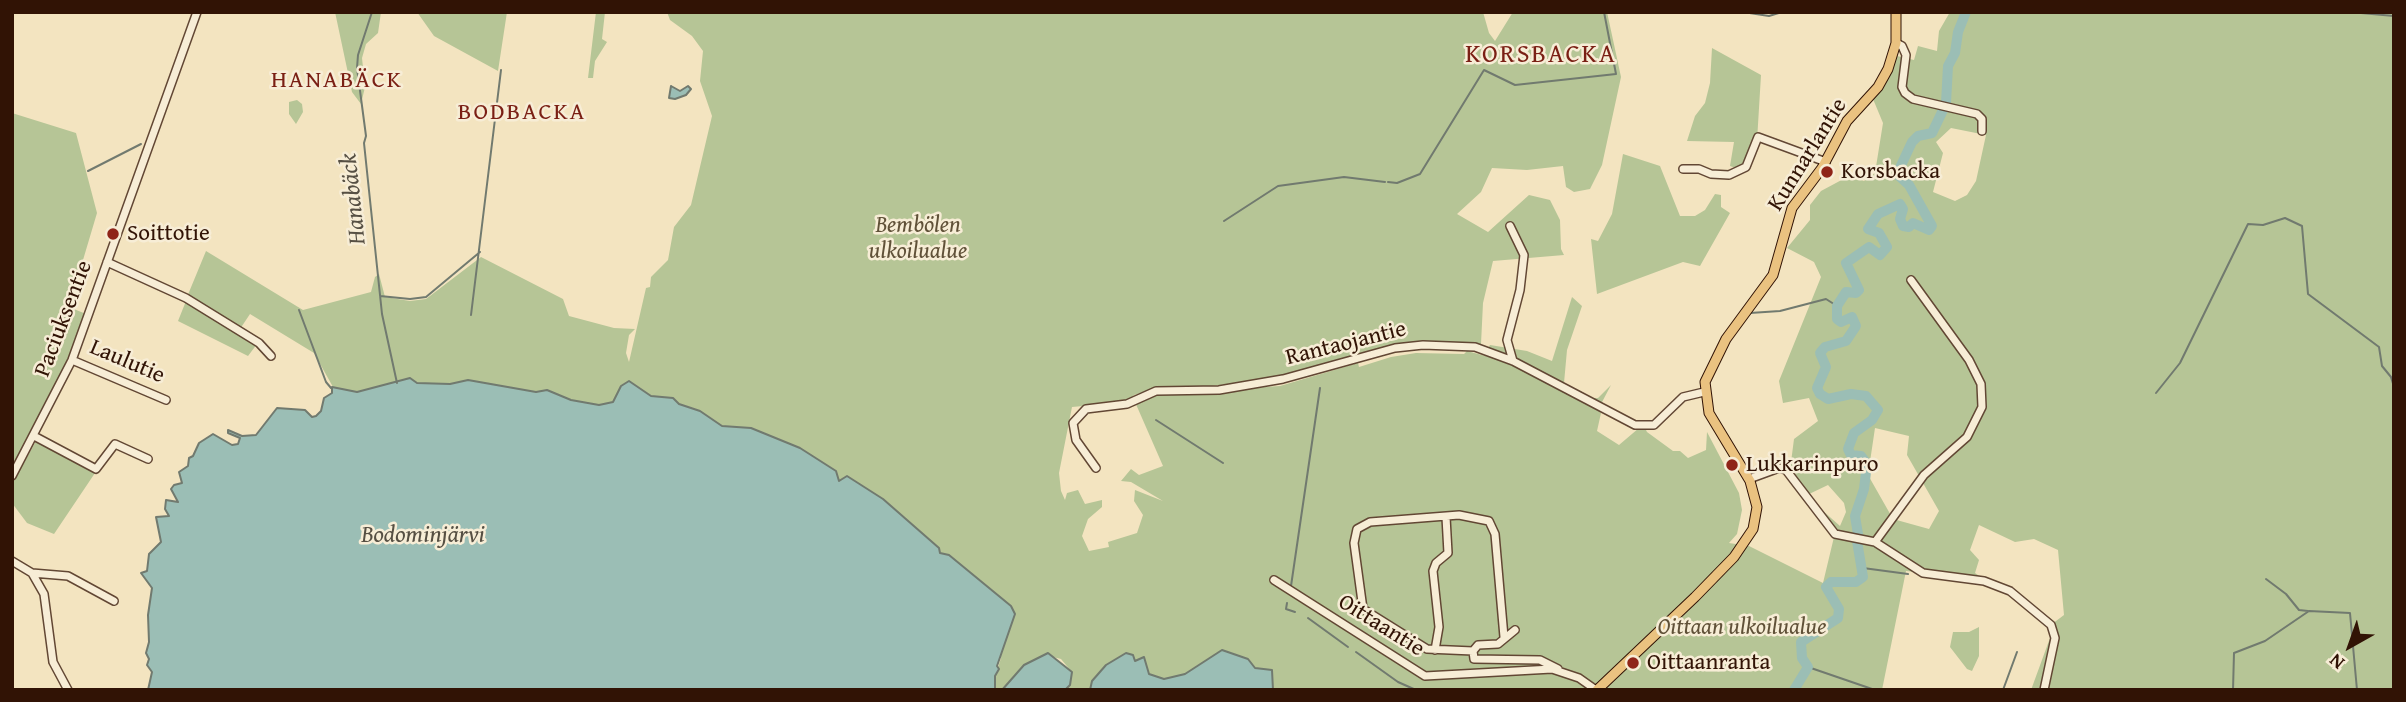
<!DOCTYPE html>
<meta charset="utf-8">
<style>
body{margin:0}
#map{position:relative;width:2406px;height:702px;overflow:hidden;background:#f3e4c0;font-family:"Gentium Book Plus",serif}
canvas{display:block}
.frame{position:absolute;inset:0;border:14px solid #311305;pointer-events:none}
.north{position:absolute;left:2315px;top:611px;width:70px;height:70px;-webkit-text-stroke:5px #f7edd6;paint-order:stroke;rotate:220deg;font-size:19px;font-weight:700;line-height:28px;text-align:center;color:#311305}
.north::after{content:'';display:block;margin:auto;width:24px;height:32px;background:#311305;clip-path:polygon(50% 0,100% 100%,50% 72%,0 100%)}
</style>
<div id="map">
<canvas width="2406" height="702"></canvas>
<div class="frame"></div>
<div class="north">N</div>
</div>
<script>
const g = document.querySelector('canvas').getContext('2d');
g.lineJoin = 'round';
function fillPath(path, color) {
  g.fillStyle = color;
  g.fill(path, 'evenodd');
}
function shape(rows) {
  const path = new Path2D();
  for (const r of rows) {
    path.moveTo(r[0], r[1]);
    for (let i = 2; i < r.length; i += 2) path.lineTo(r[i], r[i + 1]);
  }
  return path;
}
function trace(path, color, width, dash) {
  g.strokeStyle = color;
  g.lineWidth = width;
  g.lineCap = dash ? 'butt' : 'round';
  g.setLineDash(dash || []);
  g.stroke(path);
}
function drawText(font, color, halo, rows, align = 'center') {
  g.font = font + ' "Gentium Book Plus",serif';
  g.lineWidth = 5;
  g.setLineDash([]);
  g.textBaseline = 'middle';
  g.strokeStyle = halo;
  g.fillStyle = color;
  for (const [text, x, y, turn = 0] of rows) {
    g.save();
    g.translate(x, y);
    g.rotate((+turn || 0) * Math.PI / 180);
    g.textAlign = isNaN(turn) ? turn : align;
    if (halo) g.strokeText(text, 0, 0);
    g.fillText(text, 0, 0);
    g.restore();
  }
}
const green = shape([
 [335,12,381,12,378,33,366,44,362,58,365,87,361,104,352,92],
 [417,12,507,12,498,71,434,36],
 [596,12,605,12,602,39,607,42,595,61,593,78,588,78],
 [667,12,1483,12,1489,33,1495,41,1513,12,1607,12,1621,77,1602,165,1590,189,1574,192,1566,187,1563,166,1527,170,1492,168,1481,192,1457,214,1488,232,1529,195,1550,200,1560,220,1561,249,1564,255,1493,261,1483,303,1481,344,1422,341,1393,344,1334,365,1281,378,1185,389,1159,387,1134,395,1127,402,1072,407,1059,473,1061,491,1065,500,1067,493,1078,490,1085,504,1102,500,1102,507,1088,519,1082,536,1089,551,1109,547,1108,542,1137,533,1143,515,1134,501,1135,490,1163,501,1131,482,1121,481,1131,469,1139,475,1163,466,1135,402,1156,394,1280,386,1358,363,1359,367,1391,357,1416,353,1464,354,1467,351,1508,362,1598,409,1601,413,1597,431,1619,445,1639,428,1645,428,1647,432,1673,451,1680,451,1688,458,1706,450,1707,432,1739,493,1742,510,1737,534,1729,543,1749,546,1823,583,1834,537,1819,512,1822,510,1840,526,1846,512,1844,503,1828,485,1807,495,1790,470,1794,439,1818,421,1809,398,1783,403,1779,381,1821,277,1814,262,1787,248,1810,220,1810,205,1821,191,1849,176,1864,181,1875,173,1883,123,1873,99,1891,73,1897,56,1914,60,1918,46,1937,51,1939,31,1950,12,2394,12,2394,690,2031,690,2050,638,2052,624,2064,615,2058,550,2034,539,2015,542,1979,525,1970,550,1979,560,1975,573,1984,579,1906,571,1882,690,1220,690,1194,671,1175,681,1158,682,1148,673,1143,661,1120,659,1093,690,1065,690,1072,678,1071,671,1061,659,1053,657,1010,690,991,690,1001,658,345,397,333,387,314,353,250,314,240,329,187,297,206,251,303,310,371,292,375,277,379,274,385,297,410,301,426,299,481,257,563,299,569,316,614,328,635,329,629,335,626,353,629,362,646,288,650,287,651,277,668,260,674,227,691,205,712,116,700,81,703,51,692,36,670,20],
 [1951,128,1986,135,1976,181,1967,195,1955,201,1933,192,1943,153,1936,142],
 [1875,428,1909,436,1907,455,1939,511,1929,529,1893,519,1868,475],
 [1712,48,1761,75,1757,141,1747,172,1730,166,1734,142,1687,141,1695,116,1705,103,1710,83],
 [297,100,302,104,303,112,296,124,289,114,289,102],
 [12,113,76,133,97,213,69,307,86,314,71,355,12,469],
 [1623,154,1660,166,1680,216,1695,216,1705,210,1715,194,1721,195,1721,207,1730,213,1700,266,1683,262,1597,294,1591,239,1598,241,1612,214],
 [1572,297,1582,306,1567,350,1564,383,1591,398,1598,398,1611,385,1601,404,1519,360,1488,348,1490,345,1527,351,1552,361],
 [186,301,257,344,248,356,178,321],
 [36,441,95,473,54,534,27,523,12,503,12,484],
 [1979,627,1979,656,1972,671,1967,669,1950,647,1953,632,1969,632]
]);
const water = shape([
 [671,86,680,91,688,86,691,89,686,95,675,99,669,98,671,86],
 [410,378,417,383,450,384,468,380,536,392,547,390,571,400,599,405,613,402,621,386,629,381,651,396,673,398,679,404,700,411,722,426,751,428,800,448,836,471,839,481,847,476,883,499,939,548,940,553,949,555,1011,606,1015,614,997,666,999,669,995,676,995,689,148,690,152,672,147,665,149,659,146,653,149,642,148,615,152,588,141,573,147,571,149,554,161,542,156,517,169,516,165,509,166,500,178,502,171,489,174,485,182,483,179,472,188,466,189,458,193,456,199,443,213,434,232,445,238,444,240,438,228,433,228,430,242,436,256,435,277,408,305,410,312,417,316,416,321,411,324,398,332,393,332,387,357,392,410,378],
 [1222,650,1248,659,1255,668,1272,670,1273,690,1090,690,1092,681,1106,665,1126,653,1133,655,1135,661,1144,657,1149,674,1164,679,1185,674,1222,650],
 [1048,653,1072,672,1070,685,1065,690,1002,690,1024,665,1048,653]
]);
const stream = shape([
 [372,12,358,55,357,68,366,136,364,143,382,314,397,383],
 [1743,12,1769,16,1782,12],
 [2350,12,2394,16],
 [711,13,724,12],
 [88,171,141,144],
 [1388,182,1397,183,1420,174,1484,70,1515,85,1616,74,1604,12],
 [1224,221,1278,186,1344,177,1385,182],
 [380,296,410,299,426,297,480,252],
 [299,310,326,382,331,388],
 [1750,313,1780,311,1826,299,1837,306],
 [471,315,501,70],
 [2156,393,2180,363,2248,224,2263,225,2285,218,2302,226,2308,294,2379,347,2382,366,2391,377,2394,387],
 [1156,420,1223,463],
 [1863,568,1908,574],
 [2266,579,2286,594,2299,610,2308,611],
 [1291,586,1320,388],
 [1287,603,1286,609,1295,612],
 [1308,618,1348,647],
 [1356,652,1398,682,1416,690],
 [1808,667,1875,690],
 [2003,690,2017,652],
 [2233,690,2234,653,2265,641,2309,611,2350,613,2357,690]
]);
const river = shape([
 [1946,103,1948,66,1955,53,1958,32,1966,12],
 [1858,534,1855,516,1864,489,1867,464,1861,456,1851,455,1848,449,1854,433,1872,420,1878,410,1866,396,1851,394,1828,399,1820,394,1817,388,1826,367,1820,353,1825,347,1846,341,1856,326,1852,317,1841,322,1837,319,1837,306,1846,292,1856,293,1859,290,1846,263,1869,247,1880,255,1887,247,1879,233,1868,229,1878,214,1900,204,1903,209,1900,219,1903,226,1909,227,1913,223,1929,230,1932,226,1909,185,1897,174,1912,142,1918,136,1932,133,1944,108],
 [1794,690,1808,667,1802,658,1801,642,1838,618,1839,609,1826,587,1831,582,1856,582,1863,577,1857,541]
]);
const minor = shape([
 [1896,43,1902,46,1906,55,1902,87,1905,93,1913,99,1977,114,1982,119,1982,131],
 [1683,169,1699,169,1711,174,1729,175,1746,167,1758,137,1826,162],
 [1510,226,1524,255,1520,290,1507,340,1513,361],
 [107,262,186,298,259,343,271,356],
 [72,360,166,400],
 [34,436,96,469,115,444,148,459],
 [1096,468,1076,440,1073,423,1086,409,1127,404,1156,391,1219,390,1283,379,1395,348,1423,345,1475,347,1513,361,1635,425,1654,425,1683,397,1704,392],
 [12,476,72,360,197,12],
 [1749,479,1779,468,1786,470,1835,534,1875,542,1923,573,1984,581,2010,591,2051,625,2055,638,2044,690],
 [1875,542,1924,475,1967,437,1982,407,1981,384,1969,360,1911,280],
 [12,561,32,573,44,594,53,662,68,690],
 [32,573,68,576,114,601],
 [1274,580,1425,676,1552,669,1579,678,1596,690],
 [1515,630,1498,644,1478,645,1473,651,1474,659,1540,660,1558,669],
 [1435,650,1439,627,1433,571,1436,563,1448,553,1446,517],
 [1473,651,1427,649,1363,609,1354,543,1357,529,1370,522,1459,515,1489,521,1495,534,1504,637]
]);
const major = shape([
 [1597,690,1695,597,1734,557,1753,529,1757,507,1750,481,1709,413,1705,382,1726,339,1773,275,1792,208,1822,168,1847,121,1878,87,1888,69,1896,43,1896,12]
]);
const markers = [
 [1827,172,7,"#8f2418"],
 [113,234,7,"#8f2418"],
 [1732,465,7,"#8f2418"],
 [1633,663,7,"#8f2418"]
];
const streetNames = [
 ["Kunnarlantie",1808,155,-58],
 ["Paciuksentie",64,319,-69],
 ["Rantaojantie",1346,344,-14],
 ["Laulutie",127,362,23],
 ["Oittaantie",1381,626,32]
];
const poiNames = [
 ["Korsbacka",1841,172],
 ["Soittotie",127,234],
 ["Lukkarinpuro",1746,465],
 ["Oittaanranta",1647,663]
];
const parkNames = [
 ["Bembölen",918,226],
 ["ulkoilualue",918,252],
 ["Oittaan ulkoilualue",1742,628]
];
const neighbourhoodNames = [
 ["HANABÄCK",337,81],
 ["BODBACKA",522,113]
];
const waterNames = [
 ["Hanabäck",354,199,-96],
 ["Bodominjärvi",423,536]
];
const quarterNames = [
 ["KORSBACKA",1541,55]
];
fillPath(green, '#b6c596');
fillPath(water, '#9bbeb5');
trace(water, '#717a6f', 2);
trace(stream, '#717a6f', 2);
trace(river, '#9bbeb5', 10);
trace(minor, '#624734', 10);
trace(major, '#311305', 11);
trace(minor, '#f7edd6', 7);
trace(major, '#eac280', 9);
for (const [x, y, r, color] of markers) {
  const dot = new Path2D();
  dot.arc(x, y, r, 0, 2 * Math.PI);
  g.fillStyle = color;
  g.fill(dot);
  trace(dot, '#f7edd6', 2.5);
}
drawText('23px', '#311305', '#f7edd6', streetNames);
drawText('23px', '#311305', '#f7edd6', poiNames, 'left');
drawText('italic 23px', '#605138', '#f7edd6', parkNames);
g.letterSpacing = '2px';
drawText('24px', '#7a1f14', '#f7edd6', neighbourhoodNames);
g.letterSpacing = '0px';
drawText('italic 24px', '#564f43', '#f7edd6', waterNames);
g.letterSpacing = '2px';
drawText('26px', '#7a1f14', '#f7edd6', quarterNames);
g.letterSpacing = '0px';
</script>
